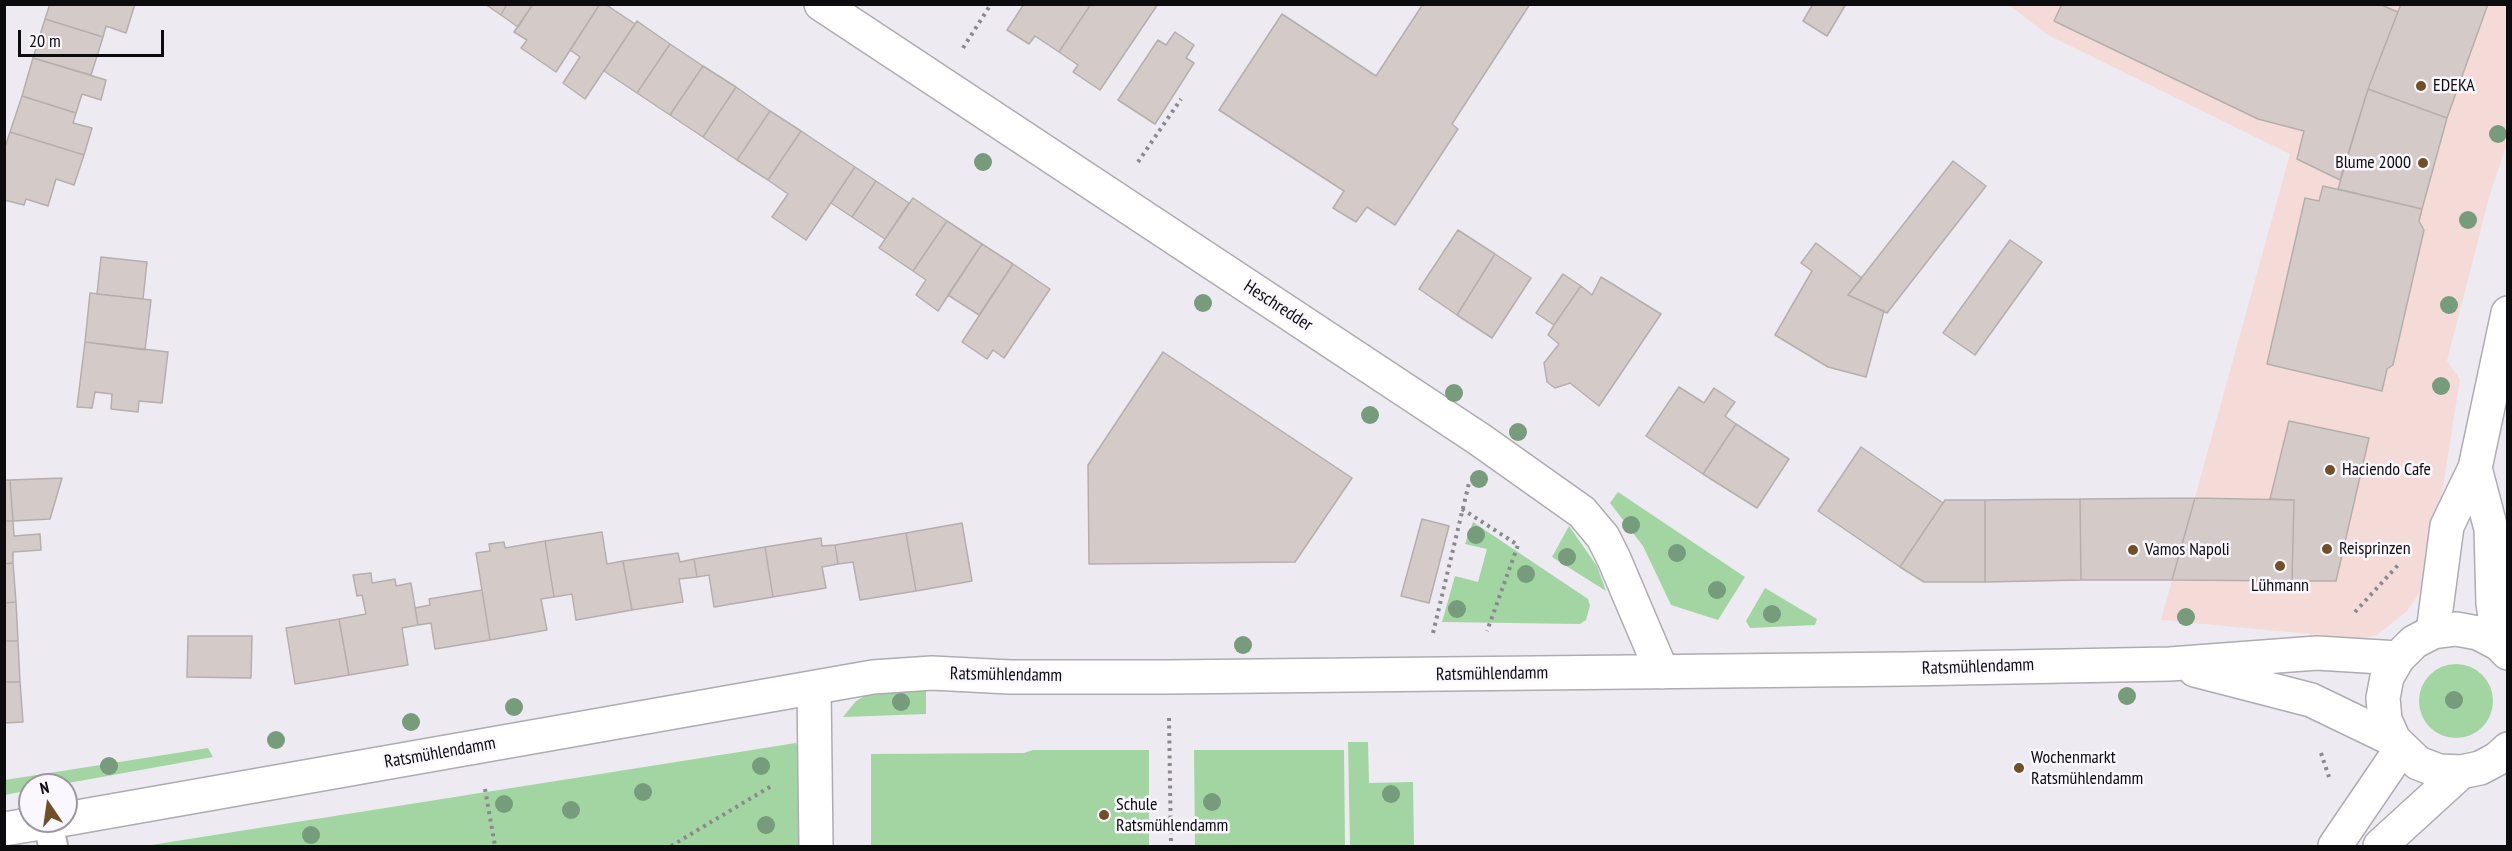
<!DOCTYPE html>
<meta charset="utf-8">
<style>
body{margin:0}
#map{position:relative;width:2512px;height:851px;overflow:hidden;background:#edeaf2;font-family:"PT Sans Narrow",sans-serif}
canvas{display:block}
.frame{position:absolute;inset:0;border:6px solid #0c0b0e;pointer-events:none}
.north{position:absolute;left:18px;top:773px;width:60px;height:60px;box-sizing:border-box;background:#fbf7ff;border:2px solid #9b999f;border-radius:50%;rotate:347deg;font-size:16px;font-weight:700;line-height:24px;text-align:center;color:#0c0b0e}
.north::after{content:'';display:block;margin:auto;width:21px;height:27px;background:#714f27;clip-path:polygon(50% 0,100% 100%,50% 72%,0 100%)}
.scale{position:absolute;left:18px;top:30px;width:146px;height:27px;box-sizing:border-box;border:3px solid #0c0b0e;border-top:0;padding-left:8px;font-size:18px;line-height:21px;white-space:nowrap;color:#0c0b0e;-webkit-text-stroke:4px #fbf7ff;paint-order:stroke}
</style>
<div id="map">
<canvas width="2512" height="851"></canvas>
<div class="frame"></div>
<div class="north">N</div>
<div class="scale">20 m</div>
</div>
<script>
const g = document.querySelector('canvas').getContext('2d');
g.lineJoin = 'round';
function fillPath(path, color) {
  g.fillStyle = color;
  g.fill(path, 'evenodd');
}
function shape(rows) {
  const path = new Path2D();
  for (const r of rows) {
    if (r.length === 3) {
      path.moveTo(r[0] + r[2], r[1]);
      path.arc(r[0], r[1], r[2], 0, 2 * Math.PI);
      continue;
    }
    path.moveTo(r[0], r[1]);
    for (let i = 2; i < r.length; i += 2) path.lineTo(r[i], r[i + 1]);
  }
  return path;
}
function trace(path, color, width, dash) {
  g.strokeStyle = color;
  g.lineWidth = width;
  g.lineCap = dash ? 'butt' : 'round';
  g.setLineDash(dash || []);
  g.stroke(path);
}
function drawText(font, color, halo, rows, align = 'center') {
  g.font = font + ' "PT Sans Narrow",sans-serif';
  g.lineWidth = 5;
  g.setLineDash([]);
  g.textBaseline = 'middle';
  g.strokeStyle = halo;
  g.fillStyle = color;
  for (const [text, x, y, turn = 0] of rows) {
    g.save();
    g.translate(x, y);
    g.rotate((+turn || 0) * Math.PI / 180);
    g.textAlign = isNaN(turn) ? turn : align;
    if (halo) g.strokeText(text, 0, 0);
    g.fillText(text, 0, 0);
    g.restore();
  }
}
const commercial = shape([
 [2009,5,2507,5,2507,144,2490,194,2447,361,2460,379,2430,569,2423,588,2407,611,2377,635,2362,639,2161,620,2290,154,2048,35]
]);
const green = shape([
 [1618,492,1745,577,1718,620,1671,605,1643,546,1610,503],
 [1473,522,1588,599,1590,606,1586,620,1580,624,1442,622,1455,576,1478,582,1487,549,1465,544],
 [1569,526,1597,566,1606,591,1552,557],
 [1765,588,1817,619,1815,625,1750,628,1746,621],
 [2456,701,37],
 [926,685,926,714,843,717,856,701,877,689],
 [1348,742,1368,742,1369,783,1413,782,1414,846,1350,846],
 [796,743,802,760,800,846,145,846],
 [208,748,213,757,57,785,30,785,30,790,5,795,5,780],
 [1033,750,1149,750,1149,846,871,846,871,754,1024,753],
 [1194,750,1344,750,1345,846,1195,846]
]);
const building = shape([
 [50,4,135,4,126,33,106,26,103,37,45,19,50,4],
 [485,4,507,4,501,15,485,4],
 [507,4,533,4,518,27,501,15,507,4],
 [533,4,600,4,556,72,521,48,527,40,514,32,533,4],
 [600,4,605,4,635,24,585,99,563,83,580,57,570,50,600,4],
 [1024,4,1091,4,1059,52,1035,36,1029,44,1007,30,1024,4],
 [1091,4,1158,4,1100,90,1073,72,1078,65,1059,52,1091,4],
 [1423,4,1530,4,1452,124,1458,129,1395,225,1367,207,1356,222,1333,208,1344,191,1219,110,1282,14,1376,76,1423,4],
 [1813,4,1846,4,1827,36,1803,21,1813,4],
 [2062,4,2379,4,2398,12,2368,89,2340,180,2297,159,2304,131,2258,119,2054,21,2062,4],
 [2401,4,2488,4,2447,118,2368,89,2401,4],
 [45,19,103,37,91,75,33,58,45,19],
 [637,21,670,44,637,93,604,71,637,21],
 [1175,32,1194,45,1186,58,1194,63,1155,124,1118,100,1158,40,1166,45,1175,32],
 [670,44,703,66,670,115,637,93,670,44],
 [33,58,106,80,101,100,82,94,76,113,22,96,33,58],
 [703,66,736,87,703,137,670,115,703,66],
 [736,87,770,111,737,160,703,137,736,87],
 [2368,89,2447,118,2422,209,2338,189,2368,89],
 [22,96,76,113,73,123,92,128,84,155,10,132,22,96],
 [770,111,801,131,768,180,737,160,770,111],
 [801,131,855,167,806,240,772,217,788,194,768,180,801,131],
 [10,132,84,155,74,185,56,179,48,206,26,199,24,205,4,200,4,150,10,132],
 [1953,161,1986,186,1887,313,1848,295,1953,161],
 [855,167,876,181,852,217,831,203,855,167],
 [876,181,909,203,885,239,852,217,876,181],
 [2323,186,2422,209,2419,221,2424,230,2393,365,2387,369,2382,391,2267,364,2305,198,2319,201,2323,186],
 [913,198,947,221,913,271,879,248,913,198],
 [947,221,982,244,938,311,916,295,926,280,913,271,947,221],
 [1458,230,1495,254,1457,315,1419,289,1458,230],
 [2010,240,2042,262,1975,355,1943,333,2010,240],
 [1816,243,1862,278,1848,295,1884,311,1866,377,1828,367,1775,335,1812,271,1801,263,1816,243],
 [982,244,1013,264,979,315,948,295,982,244],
 [1495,254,1531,278,1492,338,1457,315,1495,254],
 [101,257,147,262,143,299,97,294,101,257],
 [1013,264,1050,289,1004,358,993,350,987,359,962,342,1013,264],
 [1563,274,1581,286,1554,325,1536,313,1563,274],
 [1601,277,1661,314,1599,406,1570,383,1555,388,1547,382,1544,363,1559,344,1548,335,1554,325,1581,286,1592,295,1601,277],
 [90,293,151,300,145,350,85,342,90,293],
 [85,342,168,352,162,403,139,401,138,412,111,409,112,394,95,392,92,408,77,407,85,342],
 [1163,352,1352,478,1295,562,1089,564,1088,465,1163,352],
 [1679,387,1704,403,1714,388,1735,402,1725,416,1736,424,1703,474,1646,436,1679,387],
 [2289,421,2369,438,2336,581,2292,581,2294,500,2270,499,2289,421],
 [1736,424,1789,459,1757,508,1703,474,1736,424],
 [1861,447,1943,503,1900,567,1818,511,1861,447],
 [62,478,50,519,13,521,10,480,62,478],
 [4,480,10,480,13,521,4,521,4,480],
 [2195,498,2294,500,2292,581,2172,580,2195,498],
 [2195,498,2172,580,2081,580,2080,499,2195,498],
 [2080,499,2081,580,1985,582,1985,500,2080,499],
 [1945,500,1985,500,1985,582,1924,582,1900,567,1945,500],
 [1422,519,1449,526,1429,603,1401,596,1422,519],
 [4,521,13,521,14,536,40,534,41,550,13,552,13,563,4,564,4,521],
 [962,523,972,581,916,591,906,533,962,523],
 [602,532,607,564,623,561,632,610,576,620,572,594,554,597,545,541,602,532],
 [906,533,916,591,860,600,853,562,838,564,835,545,906,533],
 [821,538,822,546,835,545,838,564,822,567,826,588,773,597,765,547,821,538],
 [545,541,554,597,541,599,547,630,490,640,476,553,490,551,489,544,504,542,505,548,545,541],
 [765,547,773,597,714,607,709,575,697,577,694,559,765,547],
 [678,553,680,562,694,559,697,577,679,579,683,602,632,610,623,561,678,553],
 [13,563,16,602,4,603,4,564,13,563],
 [371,573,372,583,395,579,396,586,411,583,418,625,402,628,408,665,349,675,339,619,366,614,362,595,357,596,353,575,371,573],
 [482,590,490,640,435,649,431,623,418,625,415,608,430,605,429,599,482,590],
 [16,602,18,641,4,641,4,603,16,602],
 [339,619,349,675,295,684,286,628,339,619],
 [188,636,252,636,251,678,187,677,188,636],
 [4,641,18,641,20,682,4,682,4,641],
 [4,682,20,682,23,722,4,723,4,682]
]);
const path = shape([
 [963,48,991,4],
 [1138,162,1181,99],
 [1462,509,1518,545,1487,631],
 [2355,612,2399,564],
 [1433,633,1469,483],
 [1169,718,1171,846],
 [2321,753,2329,777],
 [485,789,495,846],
 [671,846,773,785]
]);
const service = shape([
 [48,822,53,846]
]);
const minor = shape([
 [821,4,1479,439,1582,512,1603,537,1614,559,1662,672],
 [2475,468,2491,529,2493,603,2499,644],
 [2433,632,2447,526,2475,468,2508,313],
 [2195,670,2311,700,2394,740],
 [814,688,816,846],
 [66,819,873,677,932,673,1010,677,1168,677,1906,669,2170,664,2317,653,2398,658],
 [4,829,53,821]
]);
const tertiary = shape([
 [2508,653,2499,644,2478,633,2456,629,2433,632,2414,642,2398,658,2387,677,2383,698,2385,720,2394,740,2418,763,2439,771,2461,772,2480,768,2497,759,2508,749],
 [2335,846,2401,749],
 [2380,846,2461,772]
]);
const trees = [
 [2498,134],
 [983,162],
 [2468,220],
 [1203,303],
 [2449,305],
 [2441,386],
 [1454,393],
 [1370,415],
 [1518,432],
 [1479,479],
 [1631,525],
 [1476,535],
 [1677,553],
 [1567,557],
 [1526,574],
 [1717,590],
 [1457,609],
 [1772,614],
 [2186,617],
 [1243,645],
 [2127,696],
 [2454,700],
 [901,702],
 [514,707],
 [411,722],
 [276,740],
 [109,766],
 [761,766],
 [643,792],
 [1391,794],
 [1212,802],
 [504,804],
 [571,810],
 [766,825],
 [311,835]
];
const markers = [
 [2421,86,6,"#714f27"],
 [2423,163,6,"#714f27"],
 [2330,470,6,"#714f27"],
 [2327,549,6,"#714f27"],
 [2133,550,6,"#714f27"],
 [2280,566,6,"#714f27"],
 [2019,768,6,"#714f27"],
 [1104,815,6,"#714f27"]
];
const poiNames = [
 ["EDEKA",2433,86],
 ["Blume 2000",2411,163,"right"],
 ["Haciendo Cafe",2342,470],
 ["Reisprinzen",2339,549],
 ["Vamos Napoli",2145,550],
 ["Lühmann",2280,586,"center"],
 ["Wochenmarkt",2031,758],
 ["Ratsmühlendamm",2031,779],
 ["Schule",1116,805],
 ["Ratsmühlendamm",1116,826]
];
const streetNames = [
 ["Heschredder",1278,306,33],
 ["Ratsmühlendamm",1978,667,-2],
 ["Ratsmühlendamm",1492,674,-1],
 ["Ratsmühlendamm",1006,675,1],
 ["Ratsmühlendamm",440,753,-10]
];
fillPath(commercial, '#f5dbd7');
fillPath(green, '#a3d5a2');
fillPath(building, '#d4cbc9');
trace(building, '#b6aeac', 1.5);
trace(service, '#aeabb2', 32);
trace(minor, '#aeabb2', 36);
trace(tertiary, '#aeabb2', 36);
trace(path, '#8b898e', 4, [3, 4.5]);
trace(service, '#fff', 28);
trace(minor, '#fff', 33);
trace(tertiary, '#fff', 33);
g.fillStyle = '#779c7c';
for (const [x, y] of trees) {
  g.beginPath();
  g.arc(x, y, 9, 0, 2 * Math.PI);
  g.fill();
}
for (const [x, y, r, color] of markers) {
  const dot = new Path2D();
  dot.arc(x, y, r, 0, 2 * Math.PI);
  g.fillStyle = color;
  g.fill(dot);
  trace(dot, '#fbf7ff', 2);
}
drawText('18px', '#0c0b0e', '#fbf7ff', poiNames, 'left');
drawText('18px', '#0c0b0e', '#fbf7ff', streetNames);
</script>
